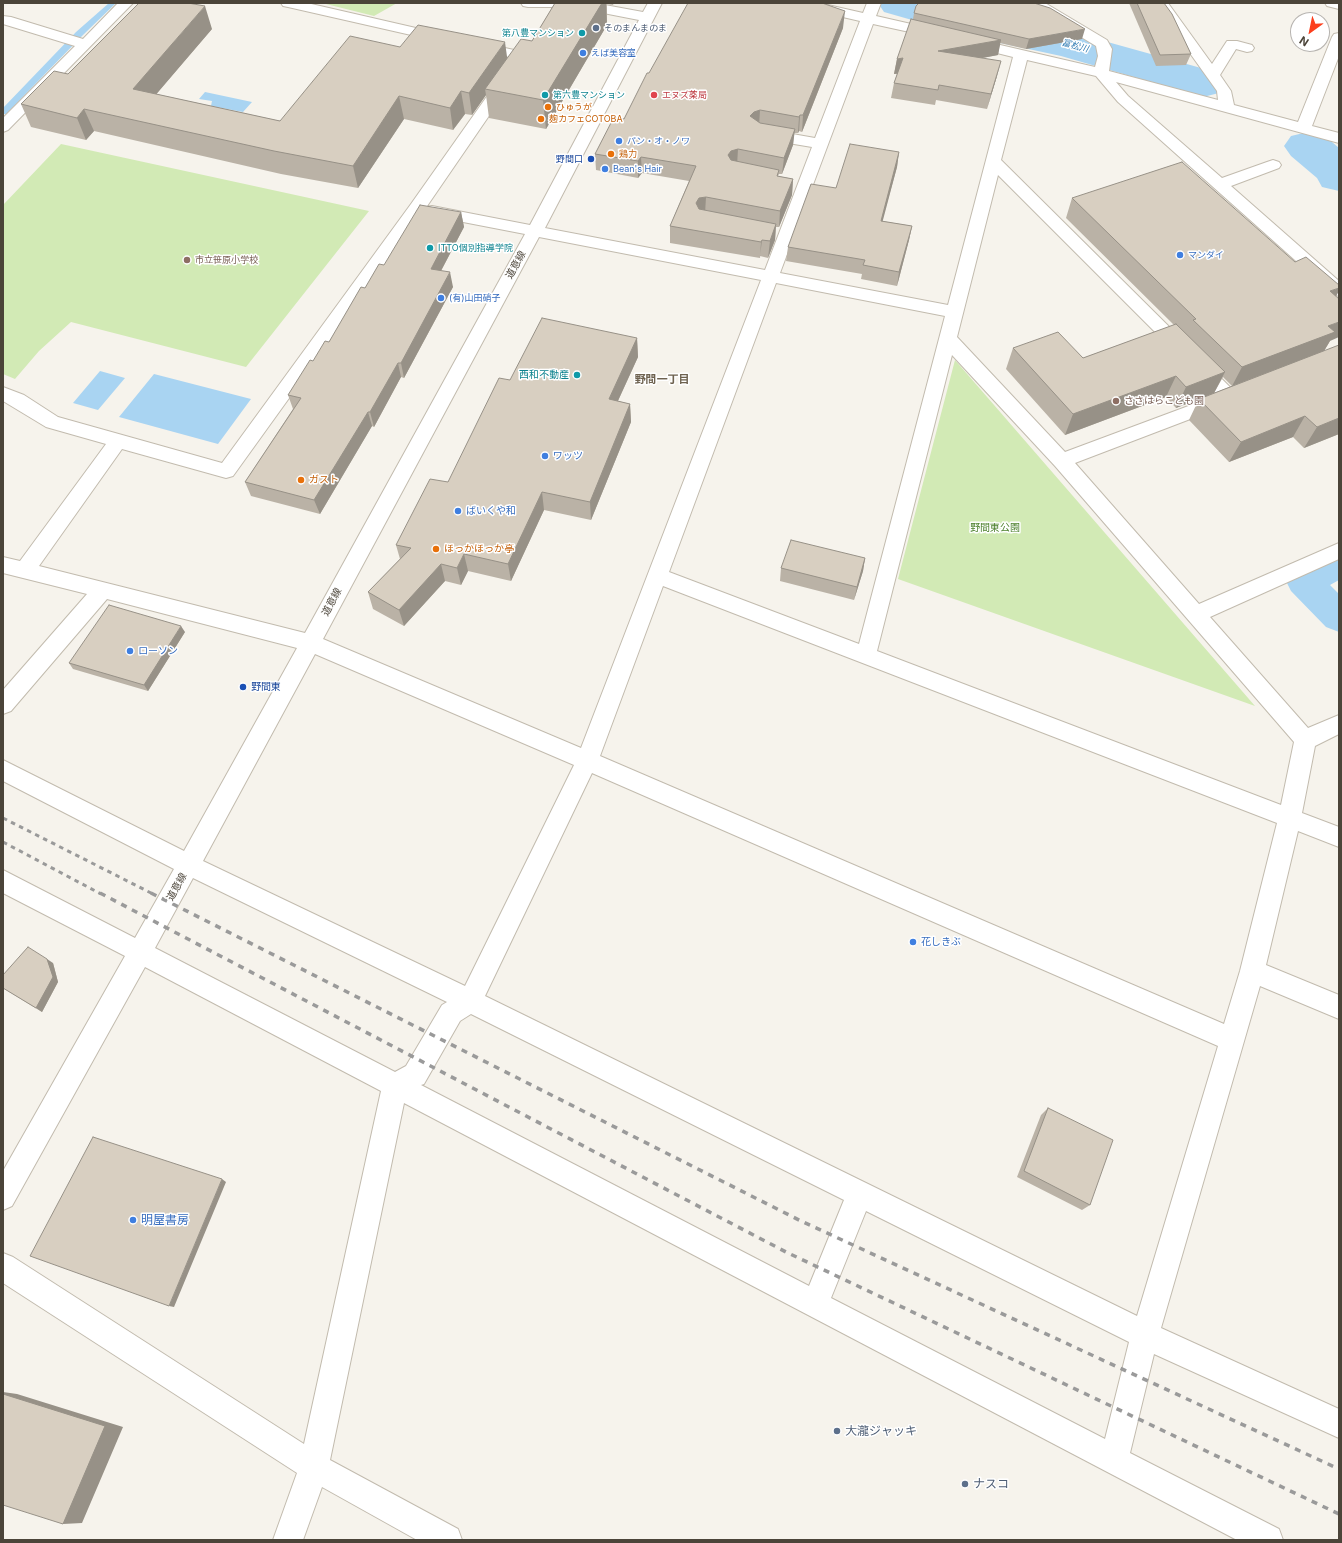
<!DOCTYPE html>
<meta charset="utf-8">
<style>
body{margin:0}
#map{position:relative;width:1342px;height:1543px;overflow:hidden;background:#f6f3ec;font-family:Inter,sans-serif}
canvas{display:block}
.frame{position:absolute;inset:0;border:4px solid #4b4439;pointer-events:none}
.north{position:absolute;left:1290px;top:12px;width:40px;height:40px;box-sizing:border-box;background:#fff;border:1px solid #b7b4b0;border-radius:50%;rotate:213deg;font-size:11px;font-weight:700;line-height:16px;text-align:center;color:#4b4439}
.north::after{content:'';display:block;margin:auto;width:14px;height:18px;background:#fc3f1d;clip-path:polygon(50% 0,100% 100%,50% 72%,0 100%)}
</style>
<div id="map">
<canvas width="1342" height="1543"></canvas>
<div class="frame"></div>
<div class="north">N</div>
</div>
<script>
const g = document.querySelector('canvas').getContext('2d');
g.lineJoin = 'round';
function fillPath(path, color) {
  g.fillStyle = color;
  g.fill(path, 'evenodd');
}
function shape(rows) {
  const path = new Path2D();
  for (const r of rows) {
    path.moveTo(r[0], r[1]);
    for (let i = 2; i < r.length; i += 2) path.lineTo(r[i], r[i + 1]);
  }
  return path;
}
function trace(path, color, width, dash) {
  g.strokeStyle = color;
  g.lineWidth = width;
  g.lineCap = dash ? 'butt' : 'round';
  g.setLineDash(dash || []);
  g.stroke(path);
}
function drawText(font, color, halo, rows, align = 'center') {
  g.font = font + ' Inter,"Noto Sans JP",sans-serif';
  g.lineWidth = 3;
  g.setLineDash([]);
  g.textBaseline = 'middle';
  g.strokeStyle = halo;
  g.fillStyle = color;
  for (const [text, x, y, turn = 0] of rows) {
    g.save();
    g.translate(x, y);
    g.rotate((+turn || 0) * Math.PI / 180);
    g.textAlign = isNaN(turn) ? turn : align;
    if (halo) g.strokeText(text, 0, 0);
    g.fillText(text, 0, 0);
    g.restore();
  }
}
const green = shape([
 [322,3,397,3,374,16],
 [61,144,369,211,246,367,71,322,39,351,15,379,3,374,3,205],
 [955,360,1255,706,898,579]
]);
const water = shape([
 [205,92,252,102,243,112,211,106,212,101,199,99],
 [100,371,125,378,98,410,73,403],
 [154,374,251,399,218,444,119,417]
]);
const stream = shape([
 [109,3,116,3,82,36,6,114,3,114,3,108,76,32,109,3]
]);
const canal = shape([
 [1339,551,1339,580,1330,585,1339,594,1339,632,1326,627,1291,591,1286,581,1291,571,1339,551]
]);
const river = shape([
 [878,3,946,3,989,15,1068,31,1219,73,1226,83,1219,93,1203,97,1061,56,968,36,884,12,878,3],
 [1308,132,1325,136,1339,148,1339,191,1322,187,1317,178,1291,156,1284,146,1291,136,1308,132]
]);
const minor = shape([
 [118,3,133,3,8,130,3,132,3,118,75,46,3,24,3,16,11,17,83,39,118,3],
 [281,3,307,3,442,34,447,35,449,38,447,41,442,42,288,7,283,6,281,3],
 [521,3,594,3,643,12,648,3,662,3,545,228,765,270,812,147,764,139,759,137,756,134,759,131,764,129,815,138,860,21,795,6,793,3,819,3,863,13,867,3,881,3,876,16,942,31,944,34,942,37,937,38,873,24,780,273,948,305,1013,57,965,45,963,42,965,39,970,38,1095,67,1098,56,1096,46,1030,6,1028,3,1045,3,1107,40,1112,49,1109,71,1218,100,1217,91,1154,3,1168,3,1212,64,1227,41,1237,41,1252,45,1254,48,1252,51,1247,52,1236,49,1220,75,1231,91,1234,105,1298,122,1332,37,1334,34,1339,33,1339,56,1312,126,1339,133,1339,143,1116,82,1128,96,1222,178,1267,162,1273,160,1279,162,1281,165,1279,168,1231,186,1339,281,1339,296,1333,294,1118,102,1096,76,1027,60,1001,160,1239,396,1236,401,1229,402,1227,405,1075,463,1199,604,1339,543,1339,559,1210,617,1308,728,1339,715,1339,734,1315,746,1302,813,1339,827,1339,847,1298,831,1266,965,1339,995,1339,1019,1260,986,1161,1328,1339,1409,1339,1438,1154,1354,1130,1453,1279,1529,1283,1540,1237,1540,404,1103,330,1460,458,1529,462,1540,417,1540,322,1487,303,1540,273,1540,297,1473,3,1283,3,1253,13,1257,304,1444,381,1091,145,967,12,1206,3,1210,3,1171,125,956,3,893,3,870,135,938,174,869,3,781,3,760,184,851,297,648,107,599,11,711,3,714,3,690,87,594,3,573,3,557,20,561,106,444,46,427,3,401,3,387,24,395,58,417,222,463,411,204,514,58,472,49,470,46,472,43,477,42,528,53,530,56,423,212,233,476,226,478,122,449,39,566,305,633,525,234,432,216,426,215,424,211,426,207,432,206,530,225,639,20,593,11,555,7,528,7,523,6,521,3],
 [998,175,1218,395,1065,452,957,337,998,175],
 [539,237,761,280,581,748,323,639,539,237],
 [776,283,945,316,859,644,669,572,776,283],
 [952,355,1055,466,1294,742,1281,805,877,651,952,355],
 [663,586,1277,823,1240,971,1224,1024,600,756,663,586],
 [315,654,574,765,465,986,203,861,315,654],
 [592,773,1218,1046,1137,1316,485,996,592,773],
 [193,878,447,1002,442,1005,406,1066,395,1072,155,948,193,878],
 [471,1014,844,1200,809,1286,421,1085,424,1084,460,1021,471,1014],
 [866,1211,1129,1342,1105,1439,831,1298,866,1211],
 [1325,3,1339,3,1339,9,1327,6,1325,3]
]);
const railFar1 = shape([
 [3,818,153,894],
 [3,842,101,894]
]);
const rail = shape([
 [100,893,786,1252,1339,1514],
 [151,893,801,1221,1339,1469]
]);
const wall = shape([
 [555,3,614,3,613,5,607,4,607,25,546,129,489,118,486,95,472,115,465,114,453,130,404,119,358,188,281,174,94,131,86,140,31,127,21,104,68,74,212,29,156,94,280,121,400,47,507,58,532,41],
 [1129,3,1164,3,1191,54,1186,65,1156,66],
 [914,13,1082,39,1026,49,1000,43,998,55,982,58,997,76,987,109,936,100,935,105,891,98,894,83,897,74,894,74,897,59,913,19],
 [843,28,802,132,799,131,798,133,794,133,793,145,782,174,779,174,778,176,793,179,792,195,779,227,776,227,775,240,768,258,760,256,760,258,670,243,670,226,689,181,642,173,638,178,596,170,595,154,624,119,649,73],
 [899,152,897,167,882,221,912,226,909,240,897,286,861,279,862,274,786,261,788,247,836,188],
 [1072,198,1295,262,1336,296,1330,341,1324,351,1339,434,1304,448,1293,437,1229,462,1189,420,1199,399,1176,408,1166,397,1065,435,1006,369,1013,348,1083,358,1174,325,1066,218],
 [1223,377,1232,386,1214,393],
 [461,212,464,227,441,271,453,287,404,378,401,377,374,427,372,426,320,514,251,496,245,482,293,409,288,395,313,361,329,342,365,288,384,265],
 [637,338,638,357,618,401,630,404,631,422,591,520,544,510,511,581,468,571,461,585,445,581,404,626,373,609,368,592,400,559,396,545,448,482,510,380],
 [865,558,863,571,854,600,780,581,781,568],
 [185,632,148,691,73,669,69,663],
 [53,963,58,982,42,1012,3,988,3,975],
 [1048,1108,1090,1205,1082,1210,1017,1177,1041,1115]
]);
const shadedWall = shape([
 [598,3,606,3,607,25,546,129,543,100],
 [205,6,212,29,142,111,133,89],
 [845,11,843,28,802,132,803,115],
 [1085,29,1082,39,1026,49,1029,39],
 [1001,40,998,55,935,67,938,51],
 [505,42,508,64,485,89,486,95,472,115,469,93],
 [903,58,900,73,894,74,897,59],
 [1001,61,997,76,987,109,991,94],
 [461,91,465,114,453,130,450,108],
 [399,96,404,119,358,188,353,166],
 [84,109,94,131,86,140,77,118],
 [760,110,759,127,750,116,754,112],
 [800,115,799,131,798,133,799,117],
 [795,129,793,145,782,174,784,158],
 [738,149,737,166,731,168,728,155,731,151],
 [899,152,897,167,879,235,881,221],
 [641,157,642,173,638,178,638,161],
 [793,179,792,195,779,227,780,211],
 [706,197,705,214,696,219,696,203,699,198],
 [461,212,464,227,434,284,431,269],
 [776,224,775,240,768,258,770,241],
 [912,226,909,240,897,286,899,272],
 [762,240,760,256,760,258,761,242],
 [450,272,453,287,404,378,401,363],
 [1339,288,1339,291,1330,307,1330,291],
 [1339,322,1339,337,1330,341,1324,351,1232,386,1242,367,1328,326],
 [637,338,638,357,610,418,609,399],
 [398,363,401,377,374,427,370,412],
 [1225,372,1214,393,1176,408,1186,387],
 [1176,376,1166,397,1065,435,1073,414],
 [630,404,631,422,591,520,590,502],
 [368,412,372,426,320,514,314,500],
 [1305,416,1293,437,1229,462,1241,442],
 [1339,418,1339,434,1304,448,1317,427],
 [542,492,544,510,511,581,508,564],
 [464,554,468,571,461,585,457,568],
 [865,558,863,571,854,600,857,587],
 [441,564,445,581,404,626,399,610],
 [181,626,185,632,148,691,144,685],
 [47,959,53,963,58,982,42,1012,36,1008],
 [222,1179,226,1182,174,1307,169,1306],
 [3,1392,17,1394,123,1427,82,1523,63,1524,3,1394]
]);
const building = shape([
 [139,3,188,3,205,6,133,89,280,121,350,36,400,47,418,25,505,42,469,93,461,91,450,108,399,96,353,166,274,151,84,109,77,118,21,104,54,71,68,74,139,3],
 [555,3,602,3,543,100,485,89,521,39,532,41,555,3],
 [688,3,822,3,845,11,803,115,800,115,799,117,760,110,754,112,750,116,760,123,795,129,784,158,738,149,731,151,728,155,731,160,779,170,777,176,793,179,780,211,706,197,699,198,696,203,699,209,776,224,770,241,762,240,761,242,670,226,696,166,641,157,638,161,595,154,614,117,624,119,647,73,649,73,688,3],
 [919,3,1034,3,1050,8,1085,29,1029,39,914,13,916,6,919,3],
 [1137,3,1164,3,1172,14,1191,54,1160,55,1137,3],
 [911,19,1001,40,938,51,1001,61,991,94,939,85,938,90,894,83,903,58,897,59,911,19],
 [850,144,899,152,881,221,912,226,899,272,863,265,865,260,788,247,811,184,836,188,850,144],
 [1182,162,1295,262,1306,257,1339,285,1339,288,1330,291,1339,299,1339,322,1328,326,1335,332,1242,367,1193,320,1196,319,1072,198,1182,162],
 [420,205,461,212,431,269,450,272,401,363,398,363,370,412,368,412,314,500,245,482,301,398,288,395,310,360,313,361,325,341,329,342,361,287,365,288,379,264,384,265,420,205],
 [542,318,637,338,609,399,630,404,590,502,542,492,508,564,464,554,457,568,441,564,399,610,368,592,411,548,396,545,430,479,448,482,499,378,510,380,542,318],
 [1176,324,1225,372,1186,387,1176,376,1073,414,1013,348,1058,332,1083,358,1176,324],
 [1339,345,1339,418,1317,427,1305,416,1241,442,1199,399,1339,345],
 [791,540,865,558,857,587,781,568,791,540],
 [109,605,181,626,144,685,69,663,109,605],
 [28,947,47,959,53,977,36,1008,3,988,3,975,28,947],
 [1048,1108,1113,1140,1090,1205,1024,1171,1048,1108],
 [93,1137,222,1179,169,1306,30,1256,93,1137],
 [3,1394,105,1426,63,1524,3,1505,3,1394]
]);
const markers = [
 [596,28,4,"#5c6f8a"],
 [582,33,4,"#0f9aa8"],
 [583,53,4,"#3f7fe0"],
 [545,95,4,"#0f9aa8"],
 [654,95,4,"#e0444e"],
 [548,107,4,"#e8710a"],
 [541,119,4,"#e8710a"],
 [619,141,4,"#3f7fe0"],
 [611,154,4,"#e8710a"],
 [591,159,4,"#1a4fb4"],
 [605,169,4,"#3f7fe0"],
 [430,248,4,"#0f9aa8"],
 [1180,255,4,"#3f7fe0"],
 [187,260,4,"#8d6e63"],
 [441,298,4,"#3f7fe0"],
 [577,375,4,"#0f9aa8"],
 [1116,401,4,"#8d6e63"],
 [545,456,4,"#3f7fe0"],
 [301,480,4,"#e8710a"],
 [458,511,4,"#3f7fe0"],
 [436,549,4,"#e8710a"],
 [130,651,4,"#3f7fe0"],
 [243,687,4,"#1a4fb4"],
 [913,942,4,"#3f7fe0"],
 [133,1220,4,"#3f7fe0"],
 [837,1431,4,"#5c6f8a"],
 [965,1484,4,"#5c6f8a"]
];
const farServicenames = [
 ["そのまんまのま",604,28]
];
const farCulturenames = [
 ["第八豊マンション",574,33,"right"],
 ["第六豊マンション",553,95],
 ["ITTO個別指導学院",438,248]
];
const farWaternames = [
 ["富松川",1075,46,15]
];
const farShopnames = [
 ["えば美容室",591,53],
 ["パン・オ・ノワ",627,141],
 ["Bean's Hair",613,169],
 ["マンダイ",1188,255],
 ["(有)山田硝子",449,298]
];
const farHealthnames = [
 ["エヌズ薬局",662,95]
];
const farFoodnames = [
 ["ひゅうが",556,107],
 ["麹カフェCOTOBA",549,119],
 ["鶏力",619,154]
];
const farTransitnames = [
 ["野間口",583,159]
];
const farEducationnames = [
 ["市立笹原小学校",195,260]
];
const streetNames = [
 ["道意線",516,265,-61],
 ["道意線",332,602,-62],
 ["道意線",177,887,-61]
];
const cultureNames = [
 ["西和不動産",569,375]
];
const educationNames = [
 ["ささはらこども園",1124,401]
];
const shopNames = [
 ["ワッツ",553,456],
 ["ばいくや和",466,511],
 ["ローソン",138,651],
 ["花しきぶ",921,942]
];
const foodNames = [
 ["ガスト",309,480],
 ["ほっかほっか亭",444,549]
];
const parkNames = [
 ["野間東公園",995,528]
];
const transitNames = [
 ["野間東",251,687]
];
const neighbourhoodNames = [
 ["野間一丁目",662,380]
];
const nearShopnames = [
 ["明屋書房",141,1220]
];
const nearServicenames = [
 ["大瀧ジャッキ",845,1431],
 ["ナスコ",973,1484]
];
fillPath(green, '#d2eab5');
fillPath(water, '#a9d4f2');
fillPath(stream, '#a9d4f2');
fillPath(canal, '#a9d4f2');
fillPath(river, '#a9d4f2');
trace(minor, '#c2bbae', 2);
fillPath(minor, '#fff');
trace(railFar1, '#9a9a9a', 3, [4.5, 4.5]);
trace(rail, '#9a9a9a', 3.5, [6, 6]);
fillPath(wall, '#bab2a6');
fillPath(shadedWall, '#979187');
fillPath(building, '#d8cfc1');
trace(building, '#979187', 1);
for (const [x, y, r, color] of markers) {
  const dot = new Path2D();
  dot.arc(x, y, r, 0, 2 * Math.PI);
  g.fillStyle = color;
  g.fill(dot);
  trace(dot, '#fff', 1.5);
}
drawText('9px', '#4e5e75', '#fff', farServicenames, 'left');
drawText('9px', '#0d838f', '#fff', farCulturenames, 'left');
drawText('italic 9px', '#2e7ab2', '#fff', farWaternames);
drawText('9px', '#366cbe', '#fff', farShopnames, 'left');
drawText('9px', '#be3a42', '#fff', farHealthnames, 'left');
drawText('9px', '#c56008', '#fff', farFoodnames, 'left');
drawText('9px', '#164399', '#fff', farTransitnames, 'right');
drawText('9px', '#785e54', '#fff', farEducationnames, 'left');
drawText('10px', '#4b4439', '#fff', streetNames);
drawText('10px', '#0d838f', '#fff', cultureNames, 'right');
drawText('10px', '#785e54', '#fff', educationNames, 'left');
drawText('10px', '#366cbe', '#fff', shopNames, 'left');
drawText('10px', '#c56008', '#fff', foodNames, 'left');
drawText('10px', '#4a7f2a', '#fff', parkNames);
drawText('10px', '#164399', '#fff', transitNames, 'left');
drawText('bold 11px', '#6e6250', '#fff', neighbourhoodNames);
drawText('12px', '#366cbe', '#fff', nearShopnames, 'left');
drawText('12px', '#4e5e75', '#fff', nearServicenames, 'left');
</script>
